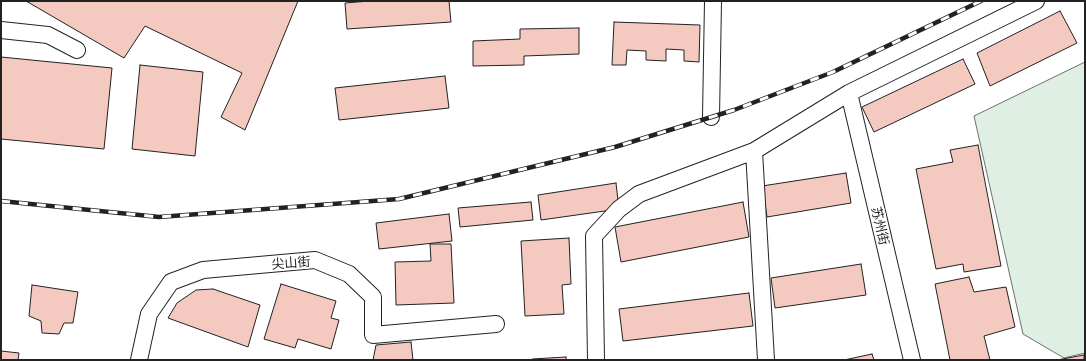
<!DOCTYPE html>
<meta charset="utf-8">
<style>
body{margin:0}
#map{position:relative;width:1086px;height:361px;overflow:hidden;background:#fff;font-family:"Exo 2",sans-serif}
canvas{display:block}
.frame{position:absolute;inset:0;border:2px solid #222;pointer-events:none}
</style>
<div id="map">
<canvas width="1086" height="361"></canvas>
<div class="frame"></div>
</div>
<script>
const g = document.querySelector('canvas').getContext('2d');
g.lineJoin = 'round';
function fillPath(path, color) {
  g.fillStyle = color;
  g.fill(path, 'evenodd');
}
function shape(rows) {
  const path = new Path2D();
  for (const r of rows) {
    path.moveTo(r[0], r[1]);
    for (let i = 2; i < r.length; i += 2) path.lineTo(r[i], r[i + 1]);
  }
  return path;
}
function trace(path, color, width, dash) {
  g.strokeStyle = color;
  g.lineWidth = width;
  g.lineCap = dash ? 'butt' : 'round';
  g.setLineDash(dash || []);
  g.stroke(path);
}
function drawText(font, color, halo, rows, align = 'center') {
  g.font = font + ' "Exo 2","Noto Sans SC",sans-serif';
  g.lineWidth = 3;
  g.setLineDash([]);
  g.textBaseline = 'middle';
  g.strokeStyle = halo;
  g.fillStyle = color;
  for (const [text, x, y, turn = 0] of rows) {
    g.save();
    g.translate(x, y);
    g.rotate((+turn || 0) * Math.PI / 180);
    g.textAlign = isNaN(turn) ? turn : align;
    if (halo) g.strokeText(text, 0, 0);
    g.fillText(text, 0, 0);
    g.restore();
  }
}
const green = shape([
 [1085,62,1085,353,1064,358,1023,334,974,116,1085,62]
]);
const building = shape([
 [26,1,298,1,245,130,221,117,242,73,145,26,124,58,26,1],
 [370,1,449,1,451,22,347,29,345,3,370,1],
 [1060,11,1077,43,990,86,977,53,1060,11],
 [614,22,700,25,699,62,684,61,684,50,666,49,666,61,646,60,646,51,627,50,626,65,612,65,614,22],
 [579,28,579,54,524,56,524,65,473,66,473,41,520,39,520,29,579,28],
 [1,57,112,68,104,149,1,139,1,57],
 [963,59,975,84,874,132,862,107,963,59],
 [140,65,203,72,195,156,132,149,140,65],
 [445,76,449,108,339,120,335,88,445,76],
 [978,145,1001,266,964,272,963,264,936,269,916,169,953,162,950,150,978,145],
 [846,173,851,203,767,217,762,186,846,173],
 [616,183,619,209,541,220,538,195,616,183],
 [531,202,533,220,460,227,458,208,531,202],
 [743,202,749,237,621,262,615,227,743,202],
 [449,214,452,241,379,249,376,223,449,214],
 [569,238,571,284,562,285,564,314,525,316,521,241,569,238],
 [430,244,451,244,454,303,396,305,395,262,431,261,430,244],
 [861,264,866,295,775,308,771,278,861,264],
 [969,277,974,292,1006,287,1015,327,984,336,990,360,950,360,935,284,969,277],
 [281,284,336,301,331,318,339,320,331,349,298,339,295,348,264,339,281,284],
 [32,285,78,292,73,323,64,323,59,334,42,333,41,321,29,316,32,285],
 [213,289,260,305,248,347,168,318,177,303,196,290,213,289],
 [749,293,753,326,623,341,619,309,749,293],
 [411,342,413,360,373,360,376,345,411,342],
 [1,351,19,353,18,360,1,360,1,351],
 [872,354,874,360,844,360,872,354],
 [1084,355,1084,360,1057,360,1084,355],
 [566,357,566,360,532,360,532,359,566,357]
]);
const street = shape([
 [1,30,48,35,77,50],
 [849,93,912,360],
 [711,117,713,1],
 [754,151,766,360],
 [139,360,149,314,171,282,203,270,315,260,349,274,373,297,373,335,496,324],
 [596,360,594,236,619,209,639,194,754,151,849,93,1036,1]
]);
const rail = shape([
 [1,201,159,217,399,199,615,147,734,110,833,72,981,1]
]);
const streetNames = [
 ["苏州街",880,226,77],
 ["尖山街",291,263,-4]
];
fillPath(green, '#e0efe3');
trace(green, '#6f6f6f', 1);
fillPath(building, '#f3c9c0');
trace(building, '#222', 1);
trace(street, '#222', 18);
trace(street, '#fff', 16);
trace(rail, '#222', 4.5);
trace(rail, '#fff', 3, [9]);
drawText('13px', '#222', '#fff', streetNames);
</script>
